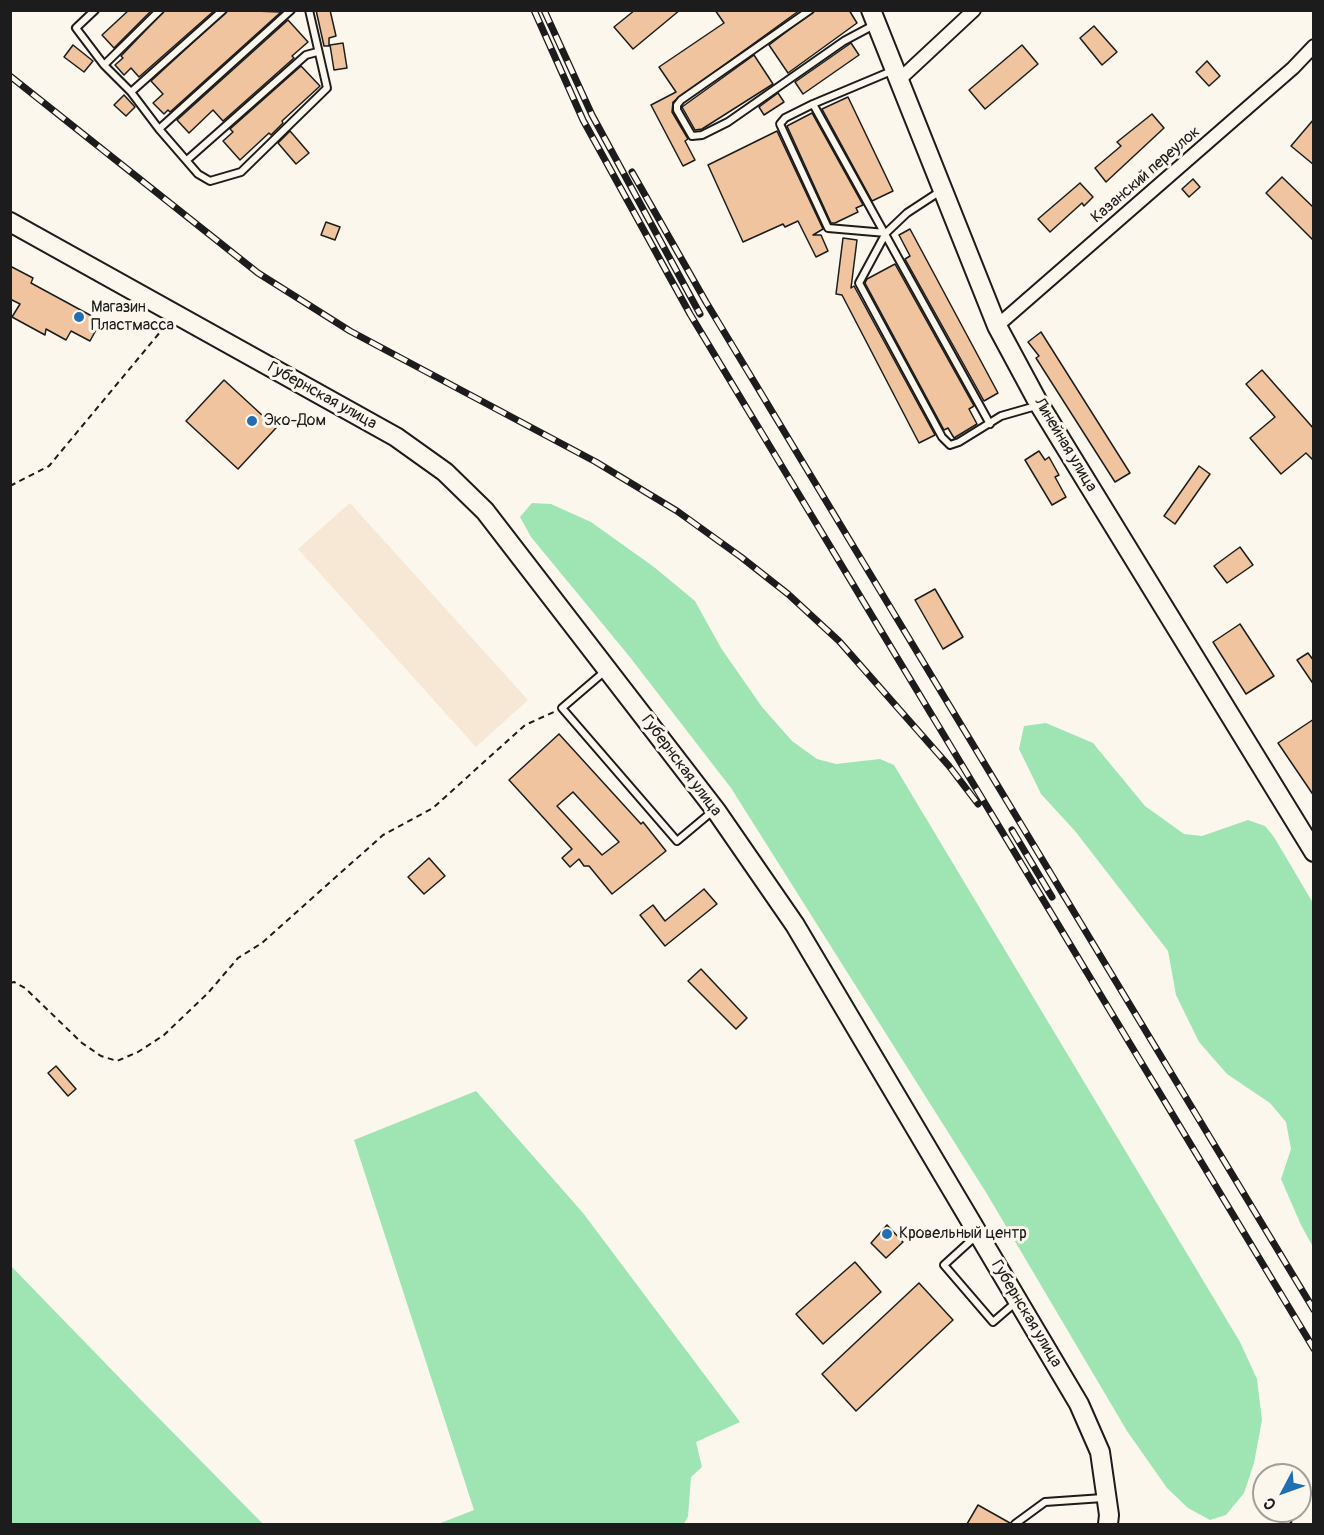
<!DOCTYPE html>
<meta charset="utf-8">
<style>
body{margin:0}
#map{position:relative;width:1324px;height:1535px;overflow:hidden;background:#fbf7ec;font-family:Pangolin,sans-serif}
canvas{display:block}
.frame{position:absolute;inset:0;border:12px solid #1c1c1c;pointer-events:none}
.north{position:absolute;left:1252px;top:1463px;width:60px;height:60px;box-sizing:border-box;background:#fbf7ec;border:2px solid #a29f99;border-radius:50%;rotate:229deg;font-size:16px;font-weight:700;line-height:24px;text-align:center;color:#1c1c1c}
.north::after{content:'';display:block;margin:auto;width:21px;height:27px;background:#1f6fb2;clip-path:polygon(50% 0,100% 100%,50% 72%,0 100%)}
</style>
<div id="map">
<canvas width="1324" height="1535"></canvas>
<div class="frame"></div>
<div class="north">С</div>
</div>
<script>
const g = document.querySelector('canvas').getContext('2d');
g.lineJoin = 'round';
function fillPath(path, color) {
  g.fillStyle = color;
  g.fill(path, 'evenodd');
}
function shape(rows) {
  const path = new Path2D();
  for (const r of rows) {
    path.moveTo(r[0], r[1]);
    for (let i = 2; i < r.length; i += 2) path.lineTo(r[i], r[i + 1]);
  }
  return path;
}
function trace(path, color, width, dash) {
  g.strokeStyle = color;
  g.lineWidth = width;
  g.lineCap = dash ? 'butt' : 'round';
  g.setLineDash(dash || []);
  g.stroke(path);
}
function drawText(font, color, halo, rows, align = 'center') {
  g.font = font + ' Pangolin,sans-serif';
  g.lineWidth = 6;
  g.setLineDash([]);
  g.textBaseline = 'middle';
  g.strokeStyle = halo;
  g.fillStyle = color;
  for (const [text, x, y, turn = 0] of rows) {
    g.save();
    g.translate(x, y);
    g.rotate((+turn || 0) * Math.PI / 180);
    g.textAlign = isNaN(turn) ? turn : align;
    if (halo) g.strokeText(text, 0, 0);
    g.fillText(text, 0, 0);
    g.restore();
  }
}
const built = shape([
 [350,503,528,700,476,747,298,549]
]);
const green = shape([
 [532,503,551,504,591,522,654,567,695,601,721,648,762,707,792,741,817,759,836,764,880,759,894,765,1240,1342,1257,1379,1262,1420,1254,1463,1244,1493,1226,1515,1210,1520,1188,1508,1167,1488,1127,1431,987,1194,731,788,629,656,531,537,520,517],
 [1046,723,1093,743,1145,806,1184,834,1202,836,1248,820,1265,826,1274,837,1313,903,1313,1247,1301,1225,1281,1179,1291,1149,1286,1122,1270,1103,1227,1074,1199,1042,1176,995,1168,951,1075,831,1041,794,1019,749,1024,726],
 [476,1091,583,1213,740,1422,696,1442,702,1467,691,1477,688,1516,684,1524,438,1524,474,1510,354,1140],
 [11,1266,140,1399,263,1524,11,1524]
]);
const building = shape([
 [129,10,152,10,114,48,102,35,129,10],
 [165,10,215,10,139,77,131,68,124,75,115,65,123,58,121,56,165,10],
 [228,10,281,12,170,112,168,110,164,114,153,103,163,94,151,81,228,10],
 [316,10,330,10,336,36,329,38,329,46,324,46,316,10],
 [635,10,680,10,633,49,614,27,635,10],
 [715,10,800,10,673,102,672,112,688,139,685,141,695,160,683,166,651,105,676,92,659,67,724,23,715,10],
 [815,10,849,10,857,23,788,73,769,45,815,10],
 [288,20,308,42,292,56,294,58,223,121,213,110,189,133,177,120,288,20],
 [1094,26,1117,52,1102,65,1080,38,1094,26],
 [343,43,347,68,334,70,330,45,343,43],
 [851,43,859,55,803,94,795,82,851,43],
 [73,45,93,61,84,72,64,57,73,45],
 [1022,45,1038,64,985,109,969,90,1022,45],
 [754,55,773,84,702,129,695,130,682,107,754,55],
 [1207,61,1220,76,1209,86,1196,72,1207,61],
 [301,66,320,86,282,121,283,123,271,135,269,133,240,160,223,141,233,132,230,129,301,66],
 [778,93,784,102,764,115,759,107,778,93],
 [124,95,135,107,126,116,114,105,124,95],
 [848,97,893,191,872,201,822,109,848,97],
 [812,113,863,205,856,208,858,212,835,223,831,223,787,126,812,113],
 [1152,114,1164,128,1106,182,1095,168,1121,146,1117,142,1152,114],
 [1314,119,1314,165,1291,146,1314,119],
 [290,131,309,153,296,164,278,143,290,131],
 [777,131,823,229,813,235,821,235,828,251,816,257,798,221,785,227,783,224,743,242,708,165,777,131],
 [1282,177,1314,208,1314,241,1266,193,1282,177],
 [1193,179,1200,187,1189,197,1182,189,1193,179],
 [1080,183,1093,197,1084,206,1082,203,1050,232,1038,219,1080,183],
 [326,222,340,227,335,240,321,235,326,222],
 [910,229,998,393,984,401,905,259,910,256,899,235,910,229],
 [843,238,857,240,851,288,854,286,935,435,919,443,842,295,836,294,843,238],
 [895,264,974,406,969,409,977,424,954,438,948,428,944,430,865,283,867,279,895,264],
 [10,266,33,278,31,283,101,321,90,341,71,331,66,340,46,329,45,335,12,317,20,304,10,299,10,266],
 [1041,332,1130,473,1115,482,1036,358,1039,356,1028,342,1041,332],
 [1262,370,1314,429,1314,461,1306,453,1281,474,1250,438,1275,417,1246,384,1262,370],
 [224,380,276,428,238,469,186,421,224,380],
 [1039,451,1045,460,1049,457,1059,475,1055,477,1066,497,1052,505,1025,460,1039,451],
 [1199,466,1210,474,1175,524,1164,516,1199,466],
 [1240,547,1253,565,1227,583,1214,566,1240,547],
 [935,589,963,637,943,649,915,600,935,589],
 [1240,624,1274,676,1246,694,1213,642,1240,624],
 [1308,653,1314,661,1314,685,1297,660,1308,653],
 [1314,719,1314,796,1278,743,1314,719],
 [559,734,641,824,643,822,666,851,612,894,589,866,584,866,579,859,570,867,562,858,572,849,509,780,559,734],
 [573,792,619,842,602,855,557,806,573,792],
 [429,858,445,876,424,894,408,877,429,858],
 [704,889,717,904,665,946,640,915,653,905,665,921,704,889],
 [701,969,747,1018,736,1029,688,981,701,969],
 [56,1066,76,1089,68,1096,48,1073,56,1066],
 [887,1225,903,1242,886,1258,871,1243,887,1225],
 [855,1262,881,1292,823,1344,796,1314,855,1262],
 [919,1283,953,1320,856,1411,822,1374,919,1283],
 [978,1505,1010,1523,1010,1524,967,1524,978,1505]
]);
const path = shape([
 [10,486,49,466,166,325],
 [10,983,14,982,25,988,82,1043,101,1056,117,1061,138,1052,164,1035,208,993,238,958,262,943,383,835,433,808,525,725,554,712],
 [10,1341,10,1348]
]);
const lane = shape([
 [95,10,76,28,104,65,131,92,159,129,198,174,210,181,241,172,327,88,309,10],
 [810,10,681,100,677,105,677,110,692,136,702,135,728,122,844,41,874,25],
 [104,65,160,10],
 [131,92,223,10],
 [813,104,990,424],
 [159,129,291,10],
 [187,160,306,55,317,52],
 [939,192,907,213,886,233,859,283,942,437,950,445,959,442,1001,416,1036,406],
 [886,233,828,228,780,124,785,118,813,104,894,70],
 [604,672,562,708,677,841,714,810],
 [977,1235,944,1265,993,1322,1015,1303],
 [1015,1524,1045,1502,1103,1498]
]);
const street = shape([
 [900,79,974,10],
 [997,326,1293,68,1314,46]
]);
const secondary = shape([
 [871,10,997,326,1039,404,1314,852],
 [10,222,396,437,445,472,485,511,717,812,795,925,1079,1404,1100,1452,1109,1515,1108,1524]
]);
const highway = shape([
 [1303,1524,1314,1505]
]);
const rail = shape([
 [534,10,583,120,690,314,1314,1349],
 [544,10,592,115,700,314],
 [10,76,258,273,350,331,596,462,677,511,741,557,788,594,839,641,949,766,978,804],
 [632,172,706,302,1314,1310],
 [1012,830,1052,897]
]);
const markers = [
 [79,317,6,"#1f6fb2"],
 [252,421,6,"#1f6fb2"],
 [887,1234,6,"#1f6fb2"]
];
const streetNames = [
 ["Казанский переулок",1146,175,-41],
 ["Губернская улица",322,396,29],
 ["Линейная улица",1065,445,59],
 ["Губернская улица",681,766,53],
 ["Губернская улица",1026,1314,59]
];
const poiNames = [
 ["Магазин",91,308],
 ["Пластмасса",91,326],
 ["Эко-Дом",264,421],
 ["Кровельный центр",899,1234]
];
fillPath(built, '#f7e8d5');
fillPath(green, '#9ee5b3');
fillPath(building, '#efc49e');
trace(building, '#1c1c1c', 1.5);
trace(lane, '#1c1c1c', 10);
trace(street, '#1c1c1c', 16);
trace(secondary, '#1c1c1c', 22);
trace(highway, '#1c1c1c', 27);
trace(path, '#1c1c1c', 2, [6, 4.5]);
trace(lane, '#fbf7ec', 6);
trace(street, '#fbf7ec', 12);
trace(secondary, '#fbf7ec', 18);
trace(highway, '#fbf7ec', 22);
trace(rail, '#1c1c1c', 7);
trace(rail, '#fbf7ec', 4.5, [14]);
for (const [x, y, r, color] of markers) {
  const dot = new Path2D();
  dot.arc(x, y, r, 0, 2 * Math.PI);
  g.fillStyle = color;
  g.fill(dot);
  trace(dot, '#fbf7ec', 2);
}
drawText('16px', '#1c1c1c', '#fbf7ec', streetNames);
drawText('16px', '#1c1c1c', '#fbf7ec', poiNames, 'left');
</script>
